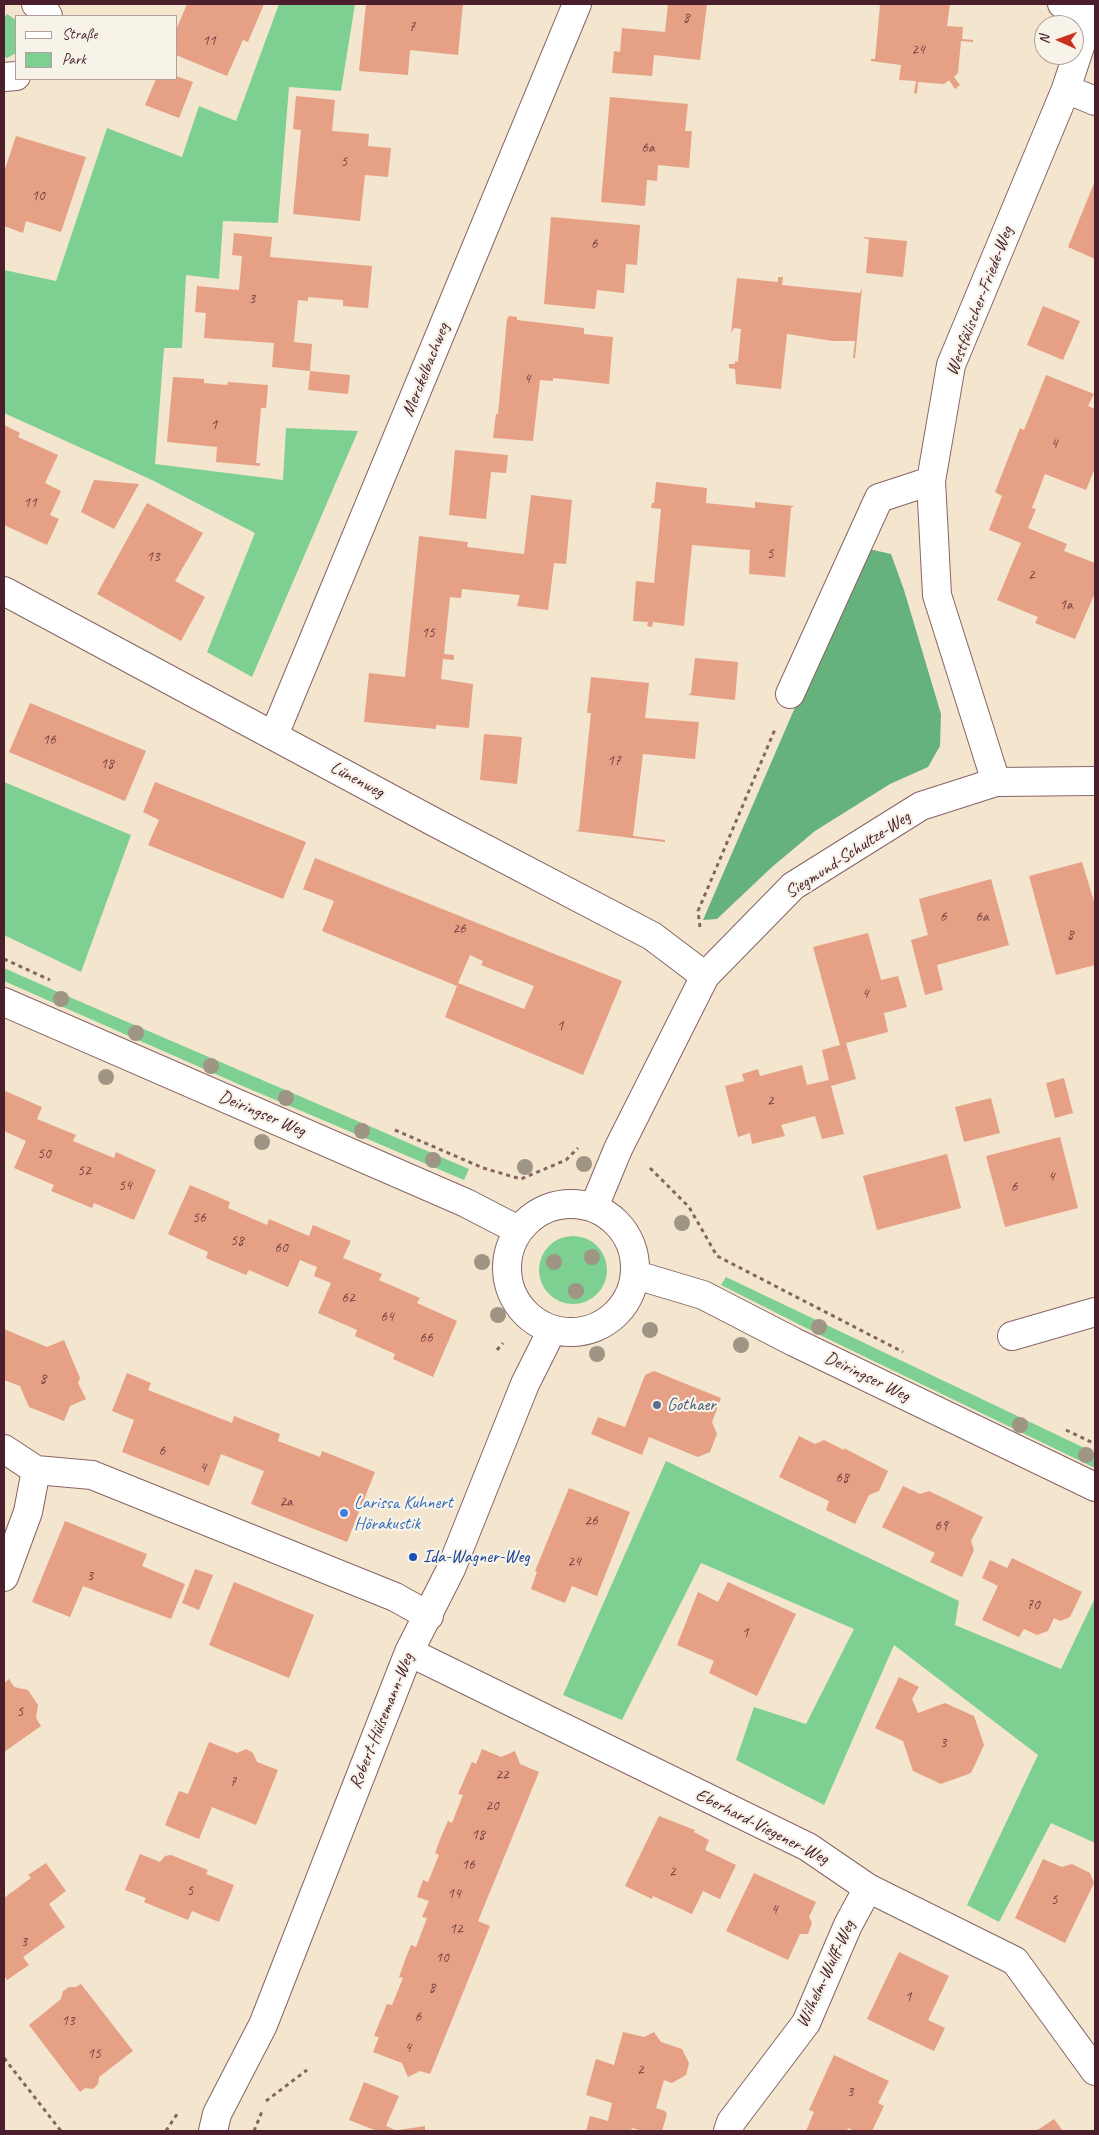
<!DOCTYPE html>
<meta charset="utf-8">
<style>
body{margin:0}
#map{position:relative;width:1099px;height:2135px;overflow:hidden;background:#f4e5ce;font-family:Caveat,sans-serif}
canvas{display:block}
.frame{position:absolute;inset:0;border:5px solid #4a1f2b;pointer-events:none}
.legend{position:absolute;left:15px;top:15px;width:162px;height:65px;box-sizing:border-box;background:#f7f3e8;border:1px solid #b29e9c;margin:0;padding:6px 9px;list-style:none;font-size:15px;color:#4a1f2b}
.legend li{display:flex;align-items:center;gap:10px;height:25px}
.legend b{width:25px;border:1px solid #b29e9c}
.north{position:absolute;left:1034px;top:15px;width:50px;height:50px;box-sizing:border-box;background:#f7f3e8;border:1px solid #b29e9c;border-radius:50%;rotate:272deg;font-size:14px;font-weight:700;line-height:20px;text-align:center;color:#4a1f2b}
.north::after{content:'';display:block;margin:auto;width:18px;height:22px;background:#c8321e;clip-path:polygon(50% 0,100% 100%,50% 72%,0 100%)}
</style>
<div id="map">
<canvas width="1099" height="2135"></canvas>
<div class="frame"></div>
<ul class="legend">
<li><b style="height:6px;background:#fff"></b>Straße</li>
<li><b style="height:14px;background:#7dd092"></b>Park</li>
</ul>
<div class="north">N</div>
</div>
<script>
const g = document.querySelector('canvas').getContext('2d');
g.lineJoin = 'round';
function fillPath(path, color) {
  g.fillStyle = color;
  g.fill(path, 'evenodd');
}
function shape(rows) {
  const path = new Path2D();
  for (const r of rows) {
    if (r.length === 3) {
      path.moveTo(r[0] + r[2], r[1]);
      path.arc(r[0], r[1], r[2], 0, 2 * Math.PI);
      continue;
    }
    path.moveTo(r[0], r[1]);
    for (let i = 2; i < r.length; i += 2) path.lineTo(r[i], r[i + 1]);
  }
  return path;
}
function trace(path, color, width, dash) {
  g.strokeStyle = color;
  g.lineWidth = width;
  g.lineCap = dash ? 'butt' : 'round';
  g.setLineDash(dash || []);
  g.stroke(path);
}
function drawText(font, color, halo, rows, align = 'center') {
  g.font = font + ' Caveat,sans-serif';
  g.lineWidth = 4.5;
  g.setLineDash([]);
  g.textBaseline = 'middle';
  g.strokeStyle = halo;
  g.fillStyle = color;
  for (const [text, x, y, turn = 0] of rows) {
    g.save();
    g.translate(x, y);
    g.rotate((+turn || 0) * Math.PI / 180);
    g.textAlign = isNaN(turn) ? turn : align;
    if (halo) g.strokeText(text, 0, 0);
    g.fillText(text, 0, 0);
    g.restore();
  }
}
const green = shape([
 [279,4,355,4,341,91,289,87,278,223,223,221,219,279,186,275,182,348,164,348,155,464,283,480,286,428,358,431,252,677,207,652,255,533,152,480,4,413,4,270,56,281,107,128,182,157,199,106,236,121],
 [7,14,16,20,16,53,7,58,4,57,4,18],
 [4,782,131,835,81,972,4,935],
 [4,968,74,999,469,1169,464,1180,245,1087,4,981],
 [573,1270,34],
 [726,1277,1095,1453,1095,1468,826,1338,721,1285],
 [666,1461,959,1601,955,1625,1061,1669,1095,1598,1095,1843,1051,1823,999,1922,967,1905,1038,1755,894,1645,824,1805,736,1760,754,1707,806,1724,854,1629,701,1563,622,1720,563,1695]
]);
const forest = shape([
 [869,549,891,554,904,590,941,714,940,746,928,767,890,784,815,831,772,867,717,919,703,920,857,564]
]);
const building = shape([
 [187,4,264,4,248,42,243,40,227,76,176,55,176,30],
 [366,4,463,4,458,55,410,50,408,75,359,71],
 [668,4,707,4,700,60,654,55,652,76,612,73,614,51,620,52,622,28,665,32],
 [877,4,950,4,947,26,963,27,962,39,973,40,973,42,961,41,958,73,954,77,960,85,955,89,949,80,944,84,918,82,917,94,914,93,916,81,899,80,901,65,871,61,871,59,875,59,880,6],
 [176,76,193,82,179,118,145,105,156,79,176,79],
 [296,96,335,100,332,131,369,134,368,146,391,148,388,177,365,175,360,221,293,214,301,130,293,129],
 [610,97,688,104,685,131,692,131,689,168,658,165,657,181,647,180,645,206,601,202],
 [16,136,86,157,61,232,26,221,23,233,4,226,4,172],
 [1095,181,1095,259,1068,247],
 [551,217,640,225,637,265,626,264,624,293,597,290,595,309,544,304],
 [234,233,272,237,270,257,372,266,368,308,343,306,343,300,308,297,308,301,298,300,294,342,312,344,310,371,272,367,274,343,204,338,206,313,195,312,197,286,239,290,242,256,232,255],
 [864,237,907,241,903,277,866,273,869,239,864,238],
 [778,277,783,277,782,285,860,293,862,288,855,358,853,358,855,341,833,341,787,334,781,389,736,384,735,369,729,368,729,364,735,364,735,361,738,362,741,329,734,328,731,333,737,278,778,282],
 [1043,306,1080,321,1063,360,1027,345],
 [509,316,517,317,517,320,584,328,584,334,613,337,609,384,553,378,553,381,540,380,533,441,493,438,496,414,498,414,507,319],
 [310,371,350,375,348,394,308,390],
 [1046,375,1094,394,1088,406,1095,409,1095,468,1086,490,1045,474,1032,508,1036,509,1028,528,1067,544,1064,551,1095,563,1095,593,1075,639,1035,623,1038,617,997,600,1021,543,989,530,1002,496,995,492,1020,428,1024,430],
 [173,377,204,379,204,383,227,385,228,382,268,385,266,408,261,408,256,463,260,463,260,466,216,462,217,447,167,442],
 [4,425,20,433,18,437,58,455,45,483,61,491,50,515,59,519,47,545,4,525],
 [455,450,508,455,506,473,491,472,486,519,449,515],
 [94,480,139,484,114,529,81,512],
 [656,482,707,488,706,503,755,508,755,502,794,506,791,508,785,577,749,574,750,550,692,545,684,626,653,622,652,627,647,626,648,622,633,621,636,581,654,583,661,509,651,508,652,503,654,503],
 [531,495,572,500,566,564,554,563,548,610,517,606,520,595,462,589,461,598,450,597,444,654,454,655,454,660,443,659,441,679,473,684,469,728,436,725,436,729,364,722,369,673,405,677,419,536,468,542,467,547,524,554],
 [147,503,203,533,175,581,205,597,181,641,97,594],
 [695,658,738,662,735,700,688,695,691,693],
 [591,677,649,683,645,718,699,722,695,759,643,754,633,836,665,840,665,842,575,831,579,830,591,713,587,713],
 [30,703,146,751,125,801,9,752],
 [484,734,522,737,517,784,480,780],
 [155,782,306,842,283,899,148,845,159,820,143,812],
 [315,858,622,981,583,1075,445,1017,457,986,322,931,334,901,303,889],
 [470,955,483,961,481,965,534,986,524,1009,458,983],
 [1082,862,1095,905,1095,965,1056,975,1029,876],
 [991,879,1009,945,937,965,943,990,925,995,911,940,928,935,919,899],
 [868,933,881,980,898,976,907,1007,884,1013,888,1032,846,1043,856,1079,831,1086,844,1134,822,1139,815,1116,781,1125,785,1136,752,1144,750,1133,738,1137,725,1086,744,1081,742,1074,758,1069,760,1076,802,1065,807,1085,829,1080,822,1050,840,1045,813,947],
 [1064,1078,1073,1113,1055,1118,1046,1083],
 [5,1091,42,1107,37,1119,76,1135,73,1141,114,1158,116,1152,156,1170,134,1220,94,1203,92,1208,51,1191,54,1185,14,1168,26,1141,4,1131],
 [991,1098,1000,1133,964,1142,955,1107],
 [1060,1137,1078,1208,1005,1227,986,1156],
 [947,1154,961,1208,877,1230,863,1176],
 [190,1185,230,1202,228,1208,267,1225,269,1219,309,1236,313,1225,351,1241,343,1258,382,1274,379,1280,420,1298,417,1303,457,1321,433,1377,393,1359,395,1354,355,1336,357,1330,318,1313,331,1283,314,1276,317,1267,300,1260,288,1287,249,1270,246,1275,206,1258,208,1252,168,1234],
 [4,1329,47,1347,64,1340,80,1378,78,1383,86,1399,70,1406,64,1421,29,1407,20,1386,4,1380],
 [654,1371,721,1398,712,1422,717,1434,710,1452,698,1457,649,1437,642,1455,591,1434,598,1417,625,1427,645,1375],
 [127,1373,151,1383,148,1390,232,1423,234,1416,280,1434,278,1441,320,1457,322,1451,375,1472,347,1542,251,1504,264,1471,221,1454,209,1486,122,1452,134,1420,112,1411],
 [799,1436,815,1444,824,1440,844,1450,844,1448,888,1471,879,1491,869,1495,855,1524,826,1510,829,1501,779,1477],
 [903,1486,920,1494,929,1491,983,1517,971,1541,974,1550,962,1577,930,1562,935,1553,882,1527],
 [569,1488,630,1512,597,1596,572,1586,565,1603,531,1589,537,1572,535,1571],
 [65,1521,147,1554,142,1566,185,1584,171,1619,83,1586,70,1617,32,1602],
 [1012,1558,1082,1592,1070,1617,1060,1621,1054,1618,1048,1631,1037,1635,1024,1629,1019,1637,982,1620,998,1586,982,1578,990,1560,1007,1568],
 [195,1569,213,1575,199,1610,182,1603],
 [234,1582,314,1615,289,1678,209,1645],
 [728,1582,796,1614,757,1696,709,1673,714,1661,677,1645,698,1592,718,1602],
 [899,1677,919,1687,912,1699,918,1713,945,1703,974,1716,984,1745,971,1773,941,1784,913,1771,903,1741,875,1728],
 [9,1679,14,1687,28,1690,38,1705,36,1718,41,1726,4,1752,4,1683],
 [209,1742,237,1753,246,1749,253,1753,257,1762,278,1770,256,1825,212,1807,199,1839,165,1825,179,1791,188,1794],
 [482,1749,501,1757,515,1751,520,1764,539,1772,478,1921,490,1926,430,2074,420,2071,408,2077,402,2063,373,2052,379,2037,374,2036,387,2004,392,2005,403,1978,399,1977,405,1960,411,1945,416,1947,427,1918,422,1917,429,1901,417,1897,423,1880,428,1882,439,1855,435,1853,441,1837,448,1821,452,1823,463,1795,458,1794,472,1762,476,1764],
 [659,1816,695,1830,694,1832,709,1840,705,1850,736,1865,720,1899,703,1891,692,1914,653,1896,652,1899,625,1886],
 [140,1854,160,1862,165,1856,171,1855,208,1870,206,1874,234,1885,219,1922,192,1911,188,1920,144,1902,146,1898,125,1890],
 [1043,1859,1062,1867,1072,1864,1090,1873,1094,1883,1065,1943,1015,1918],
 [46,1863,66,1891,49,1904,65,1927,23,1957,29,1965,7,1980,4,1975,4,1898,31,1878,28,1875],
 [754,1873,816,1902,809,1917,812,1923,808,1934,800,1934,788,1960,726,1931],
 [899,1952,949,1976,928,2020,945,2028,934,2051,867,2019],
 [81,1984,133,2051,99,2077,98,2084,93,2089,85,2088,80,2092,29,2025,61,1999,63,1991,69,1987,76,1987],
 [623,2032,644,2037,654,2032,661,2042,682,2049,689,2063,686,2075,672,2083,664,2080,656,2108,665,2111,667,2114,662,2131,642,2131,632,2128,631,2131,586,2131,590,2116,608,2121,612,2103,586,2095,596,2059,614,2065],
 [834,2055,889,2081,878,2103,884,2106,872,2131,855,2131,848,2128,847,2131,806,2131,814,2112,809,2110],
 [364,2082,399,2096,386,2126,397,2131,377,2131,349,2120],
 [1054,2119,1063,2131,1036,2131],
 [425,2126,425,2131,399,2131,399,2130]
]);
const path = shape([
 [700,927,698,911,776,727],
 [4,959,50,980],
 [395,1130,483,1168,521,1179,566,1160,578,1148],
 [650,1168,689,1207,717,1256,903,1352],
 [497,1350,503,1343],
 [1066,1430,1095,1444],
 [4,2058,61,2131],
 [266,2101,307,2070],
 [166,2131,179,2111],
 [254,2131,263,2109]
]);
const minor = shape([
 [36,4,44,9,48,16],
 [1062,4,1089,17],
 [4,77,16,76],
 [1066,89,1095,101],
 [4,591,436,823,652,936,705,976],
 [790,694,879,498,931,481],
 [274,735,577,4],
 [996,782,937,595,931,481,951,365,1066,89,1094,4],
 [4,1002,466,1203,518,1230],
 [571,1268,64],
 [594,1207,618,1149,705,976,793,886,921,806,996,782,1095,781],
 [636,1275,703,1295,794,1342,1095,1487],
 [1012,1336,1095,1312],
 [4,1449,36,1470],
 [4,1577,28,1512,36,1470,92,1475,395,1597,429,1616],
 [409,1652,808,1847,868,1888,1015,1961,1095,2071],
 [213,2131,217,2114,263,2025,409,1652,451,1569,525,1384,552,1330],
 [728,2131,731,2122,806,2023,848,1925,868,1888]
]);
const trees = [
 [61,999],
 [136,1033],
 [211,1066],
 [106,1077],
 [286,1098],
 [362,1131],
 [262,1142],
 [433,1160],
 [584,1164],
 [525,1167],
 [682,1223],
 [592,1257],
 [482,1262],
 [554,1262],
 [576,1291],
 [498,1315],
 [819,1327],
 [650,1330],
 [741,1345],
 [597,1354],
 [1020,1425],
 [1086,1455]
];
const markers = [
 [657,1405,5,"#5c6f8a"],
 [344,1513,5,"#3f7fe0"],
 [413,1557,5,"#1a4fb4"]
];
const numberNames = [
 ["8",686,18],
 ["7",412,27],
 ["11",209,41],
 ["24",918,50],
 ["6a",648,148],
 ["5",344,162],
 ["10",38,196],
 ["6",594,244],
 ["3",252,299],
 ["4",527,379],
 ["1",214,425],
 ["4",1054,444],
 ["11",30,503],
 ["5",770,554],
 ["13",153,557],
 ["2",1031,575],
 ["1a",1066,605],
 ["15",428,633],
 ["16",49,740],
 ["17",614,761],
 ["18",107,764],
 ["6",943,917],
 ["6a",982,917],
 ["26",459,929],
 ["8",1070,935],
 ["4",865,994],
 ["1",560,1026],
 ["2",770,1101],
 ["50",44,1154],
 ["52",84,1171],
 ["4",1051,1177],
 ["54",125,1186],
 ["6",1014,1187],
 ["56",199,1218],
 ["58",237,1241],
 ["60",281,1248],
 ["62",348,1298],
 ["64",387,1317],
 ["66",426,1338],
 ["8",43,1379],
 ["6",162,1451],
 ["4",203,1468],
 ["68",842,1478],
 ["2a",286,1502],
 ["26",591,1521],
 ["69",941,1526],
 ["24",574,1562],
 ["3",90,1576],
 ["70",1033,1605],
 ["1",745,1633],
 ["5",20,1712],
 ["3",943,1743],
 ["22",502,1775],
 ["7",233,1782],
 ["20",492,1806],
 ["18",478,1835],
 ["16",468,1865],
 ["2",672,1872],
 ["5",190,1891],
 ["14",454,1894],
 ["5",1054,1900],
 ["4",774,1910],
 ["12",456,1929],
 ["3",24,1942],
 ["10",442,1958],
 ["8",432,1988],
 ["1",908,1997],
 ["6",418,2017],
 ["13",68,2021],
 ["4",408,2048],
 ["15",94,2054],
 ["2",640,2070],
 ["3",850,2092]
];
const streetNames = [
 ["Westfälischer-Friede-Weg",980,301,-69],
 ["Merckelbachweg",426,370,-68],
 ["Lünenweg",357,780,28],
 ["Siegmund-Schultze-Weg",848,855,-33],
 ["Deiringser Weg",262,1114,23],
 ["Deiringser Weg",867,1377,26],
 ["Robert-Hülsemann-Weg",382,1721,-68],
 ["Eberhard-Viegener-Weg",762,1827,27],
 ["Wilhelm-Wulff-Weg",826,1974,-65]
];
const serviceNames = [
 ["Gothaer",667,1405]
];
const shopNames = [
 ["Larissa Kuhnert",354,1503],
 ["Hörakustik",354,1524]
];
const transitNames = [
 ["Ida-Wagner-Weg",423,1557]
];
fillPath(green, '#7dd092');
fillPath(forest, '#66b27c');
fillPath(building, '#e5a085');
trace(minor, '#866464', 30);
trace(path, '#866464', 3, [4, 4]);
trace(minor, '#fff', 28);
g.fillStyle = '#9f9585';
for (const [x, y] of trees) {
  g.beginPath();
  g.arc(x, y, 8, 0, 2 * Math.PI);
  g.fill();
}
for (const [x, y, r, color] of markers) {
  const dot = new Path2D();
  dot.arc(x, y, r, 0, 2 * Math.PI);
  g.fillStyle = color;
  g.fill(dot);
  trace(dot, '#f7f3e8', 2);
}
drawText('15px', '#713f42', null, numberNames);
drawText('18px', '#4a1f2b', '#f7f3e8', streetNames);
drawText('18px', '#4e5e75', '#f7f3e8', serviceNames, 'left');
drawText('18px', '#366cbe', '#f7f3e8', shopNames, 'left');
drawText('18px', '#164399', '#f7f3e8', transitNames, 'left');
</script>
